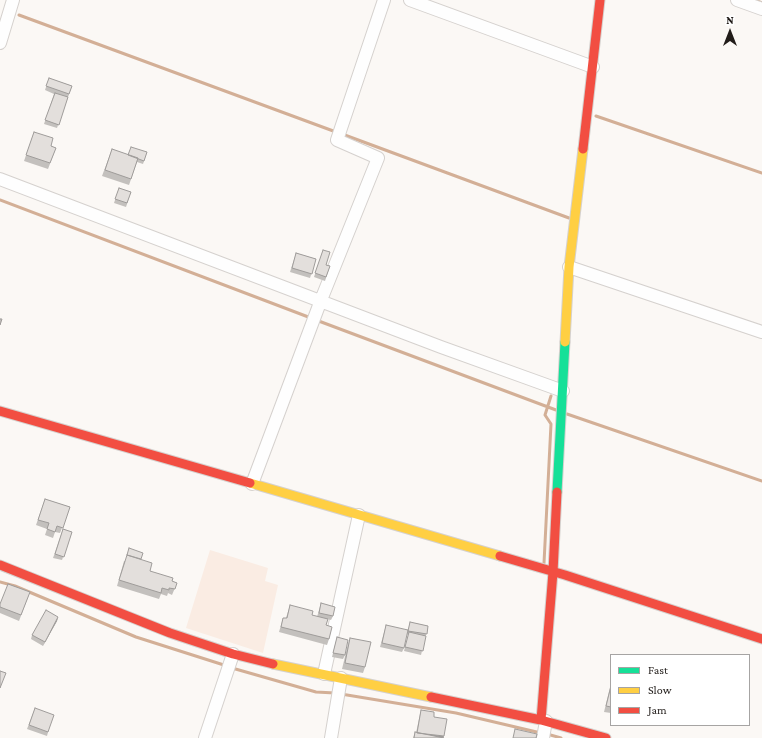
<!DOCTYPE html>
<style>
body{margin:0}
#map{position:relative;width:762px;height:738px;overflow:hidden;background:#fbf8f5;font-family:"Crimson Pro",serif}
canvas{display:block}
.legend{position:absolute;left:610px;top:654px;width:140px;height:72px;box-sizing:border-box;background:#fff;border:1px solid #a6a4a3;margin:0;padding:5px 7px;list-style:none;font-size:12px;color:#211c19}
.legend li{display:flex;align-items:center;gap:8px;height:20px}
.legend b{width:20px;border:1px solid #a6a4a3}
.north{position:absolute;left:710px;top:12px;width:40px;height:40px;-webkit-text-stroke:3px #fff;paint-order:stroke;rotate:0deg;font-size:11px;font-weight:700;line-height:16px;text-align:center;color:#211c19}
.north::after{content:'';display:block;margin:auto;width:14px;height:18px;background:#211c19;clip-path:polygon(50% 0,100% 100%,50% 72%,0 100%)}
</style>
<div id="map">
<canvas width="762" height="738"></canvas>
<ul class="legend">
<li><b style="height:5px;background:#16e098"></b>Fast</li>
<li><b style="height:5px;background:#ffcf43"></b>Slow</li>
<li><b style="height:5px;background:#f24e42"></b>Jam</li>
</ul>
<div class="north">N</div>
</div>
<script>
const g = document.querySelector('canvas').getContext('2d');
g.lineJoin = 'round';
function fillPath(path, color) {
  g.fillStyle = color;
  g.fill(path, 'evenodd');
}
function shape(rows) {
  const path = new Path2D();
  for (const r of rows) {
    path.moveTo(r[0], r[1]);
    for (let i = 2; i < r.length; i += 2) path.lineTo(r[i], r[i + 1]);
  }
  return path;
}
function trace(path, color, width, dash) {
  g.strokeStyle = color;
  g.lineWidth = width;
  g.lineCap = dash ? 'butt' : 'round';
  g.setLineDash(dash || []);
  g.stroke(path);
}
const green = shape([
 [210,550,268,568,265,581,278,585,263,653,186,628]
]);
const stream = shape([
 [755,0,762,3],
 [19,15,336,132],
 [596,116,762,173],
 [342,134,569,218],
 [0,200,311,318],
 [316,320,556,410],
 [567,414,762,481],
 [544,563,551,424,545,415,551,396],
 [0,582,15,586,136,637,227,666],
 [232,668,316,692,335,693],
 [341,694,456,713,541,733],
 [547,734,561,738]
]);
const street = shape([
 [410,0,593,67],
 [737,0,762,9],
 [0,43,13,0],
 [0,179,441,347,563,391],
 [569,267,762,332],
 [252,484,321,300,378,158,337,140,384,0],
 [324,674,359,515],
 [205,738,233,654],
 [331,738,341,678],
 [543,738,546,721]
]);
const fast = shape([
 [557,492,565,342]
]);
const slow = shape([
 [565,342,569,267,583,149],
 [250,483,500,556],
 [273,664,431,697]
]);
const jam = shape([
 [583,149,600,0],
 [0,411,250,483],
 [500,556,565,575,762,639],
 [0,565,170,633,233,654,273,664],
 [431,697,541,720,606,738],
 [541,720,553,572,557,492]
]);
const wall = shape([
 [49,78,72,86,57,128,44,124,54,94,45,90],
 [34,132,51,146,56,148,48,169,24,161],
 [112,149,128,155,147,152,143,164,137,162,129,185,102,176],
 [119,188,131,192,126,207,114,203],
 [323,250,326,265,330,266,325,281,314,277],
 [296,253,316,259,310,278,290,272],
 [45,499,70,507,60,533,55,532,53,538,45,535,47,529,36,525],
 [63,529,72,532,62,560,53,558],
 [141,559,150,571,172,581,177,583,172,595,168,593,167,596,161,594,159,599,117,586,124,561],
 [30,592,19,621,0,613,0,604],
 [321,603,333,616,331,620,328,619,326,625,329,639,327,645,279,632,283,618,286,618,290,605,312,615,317,617],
 [58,617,57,621,43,646,31,639,32,635],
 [410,622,428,626,421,655,404,651,408,635,407,634],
 [386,625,404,648,402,652,380,647],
 [337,637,345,655,343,659,332,657],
 [350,638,365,667,363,673,342,669,348,644],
 [611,683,611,713,604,712],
 [35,708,48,732,47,736,27,729],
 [421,710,434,717,443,738,444,738,413,738,415,732,416,733,420,714]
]);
const shadedWall = shape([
 [58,617,57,621,43,646,45,642],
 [417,733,444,736,443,738]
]);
const building = shape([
 [49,78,72,86,69,94,46,86,49,78],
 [55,93,68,97,59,125,45,120,55,93],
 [34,132,53,138,51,146,56,148,50,163,26,155,34,132],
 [131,147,147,152,144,161,128,155,131,147],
 [112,149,138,158,131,179,105,170,112,149],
 [119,188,131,192,127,203,115,199,119,188],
 [323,250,330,252,326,265,330,266,326,277,315,273,323,250],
 [296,253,316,259,312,274,292,268,296,253],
 [0,319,2,319,0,325,0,319],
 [45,499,70,507,63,528,57,526,55,532,47,529,49,523,38,520,45,499],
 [63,529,72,532,64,557,55,554,63,529],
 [129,548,143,553,141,559,127,555,129,548],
 [127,555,152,563,150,571,173,578,172,581,177,583,175,589,169,588,169,590,162,588,161,593,119,580,127,555],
 [8,584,30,592,21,615,0,607,0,604,8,584],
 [321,603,335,607,333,616,319,613,321,603],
 [290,605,313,611,312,615,328,619,326,625,332,627,329,639,281,627,283,618,287,618,290,605],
 [46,610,58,617,45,642,32,635,46,610],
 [410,622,428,626,427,634,408,631,410,622],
 [386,625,408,630,404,648,382,643,386,625],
 [409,632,426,636,423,651,405,647,409,632],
 [337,637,348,640,345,655,333,653,337,637],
 [350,638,371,642,365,667,345,663,350,638],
 [0,671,6,673,0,688,0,671],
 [611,686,611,707,606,706,611,686],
 [35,708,54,715,48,732,29,725,35,708],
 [421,710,434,712,434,717,447,719,444,736,417,733,421,710],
 [515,729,537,734,536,738,513,738,515,729],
 [415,732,444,738,414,738,415,732]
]);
fillPath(green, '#faece3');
trace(stream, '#d3af96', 3);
trace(street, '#d5d1ce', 14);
trace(fast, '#d5d1ce', 11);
trace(slow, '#d5d1ce', 11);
trace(jam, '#d5d1ce', 11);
trace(street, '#fefefe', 12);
trace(fast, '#16e098', 9);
trace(slow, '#ffcf43', 9);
trace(jam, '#f24e42', 9);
fillPath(wall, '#c3c0bd');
fillPath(shadedWall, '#9f9c9a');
fillPath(building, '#e3dfdc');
trace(building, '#9f9c9a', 1);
</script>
